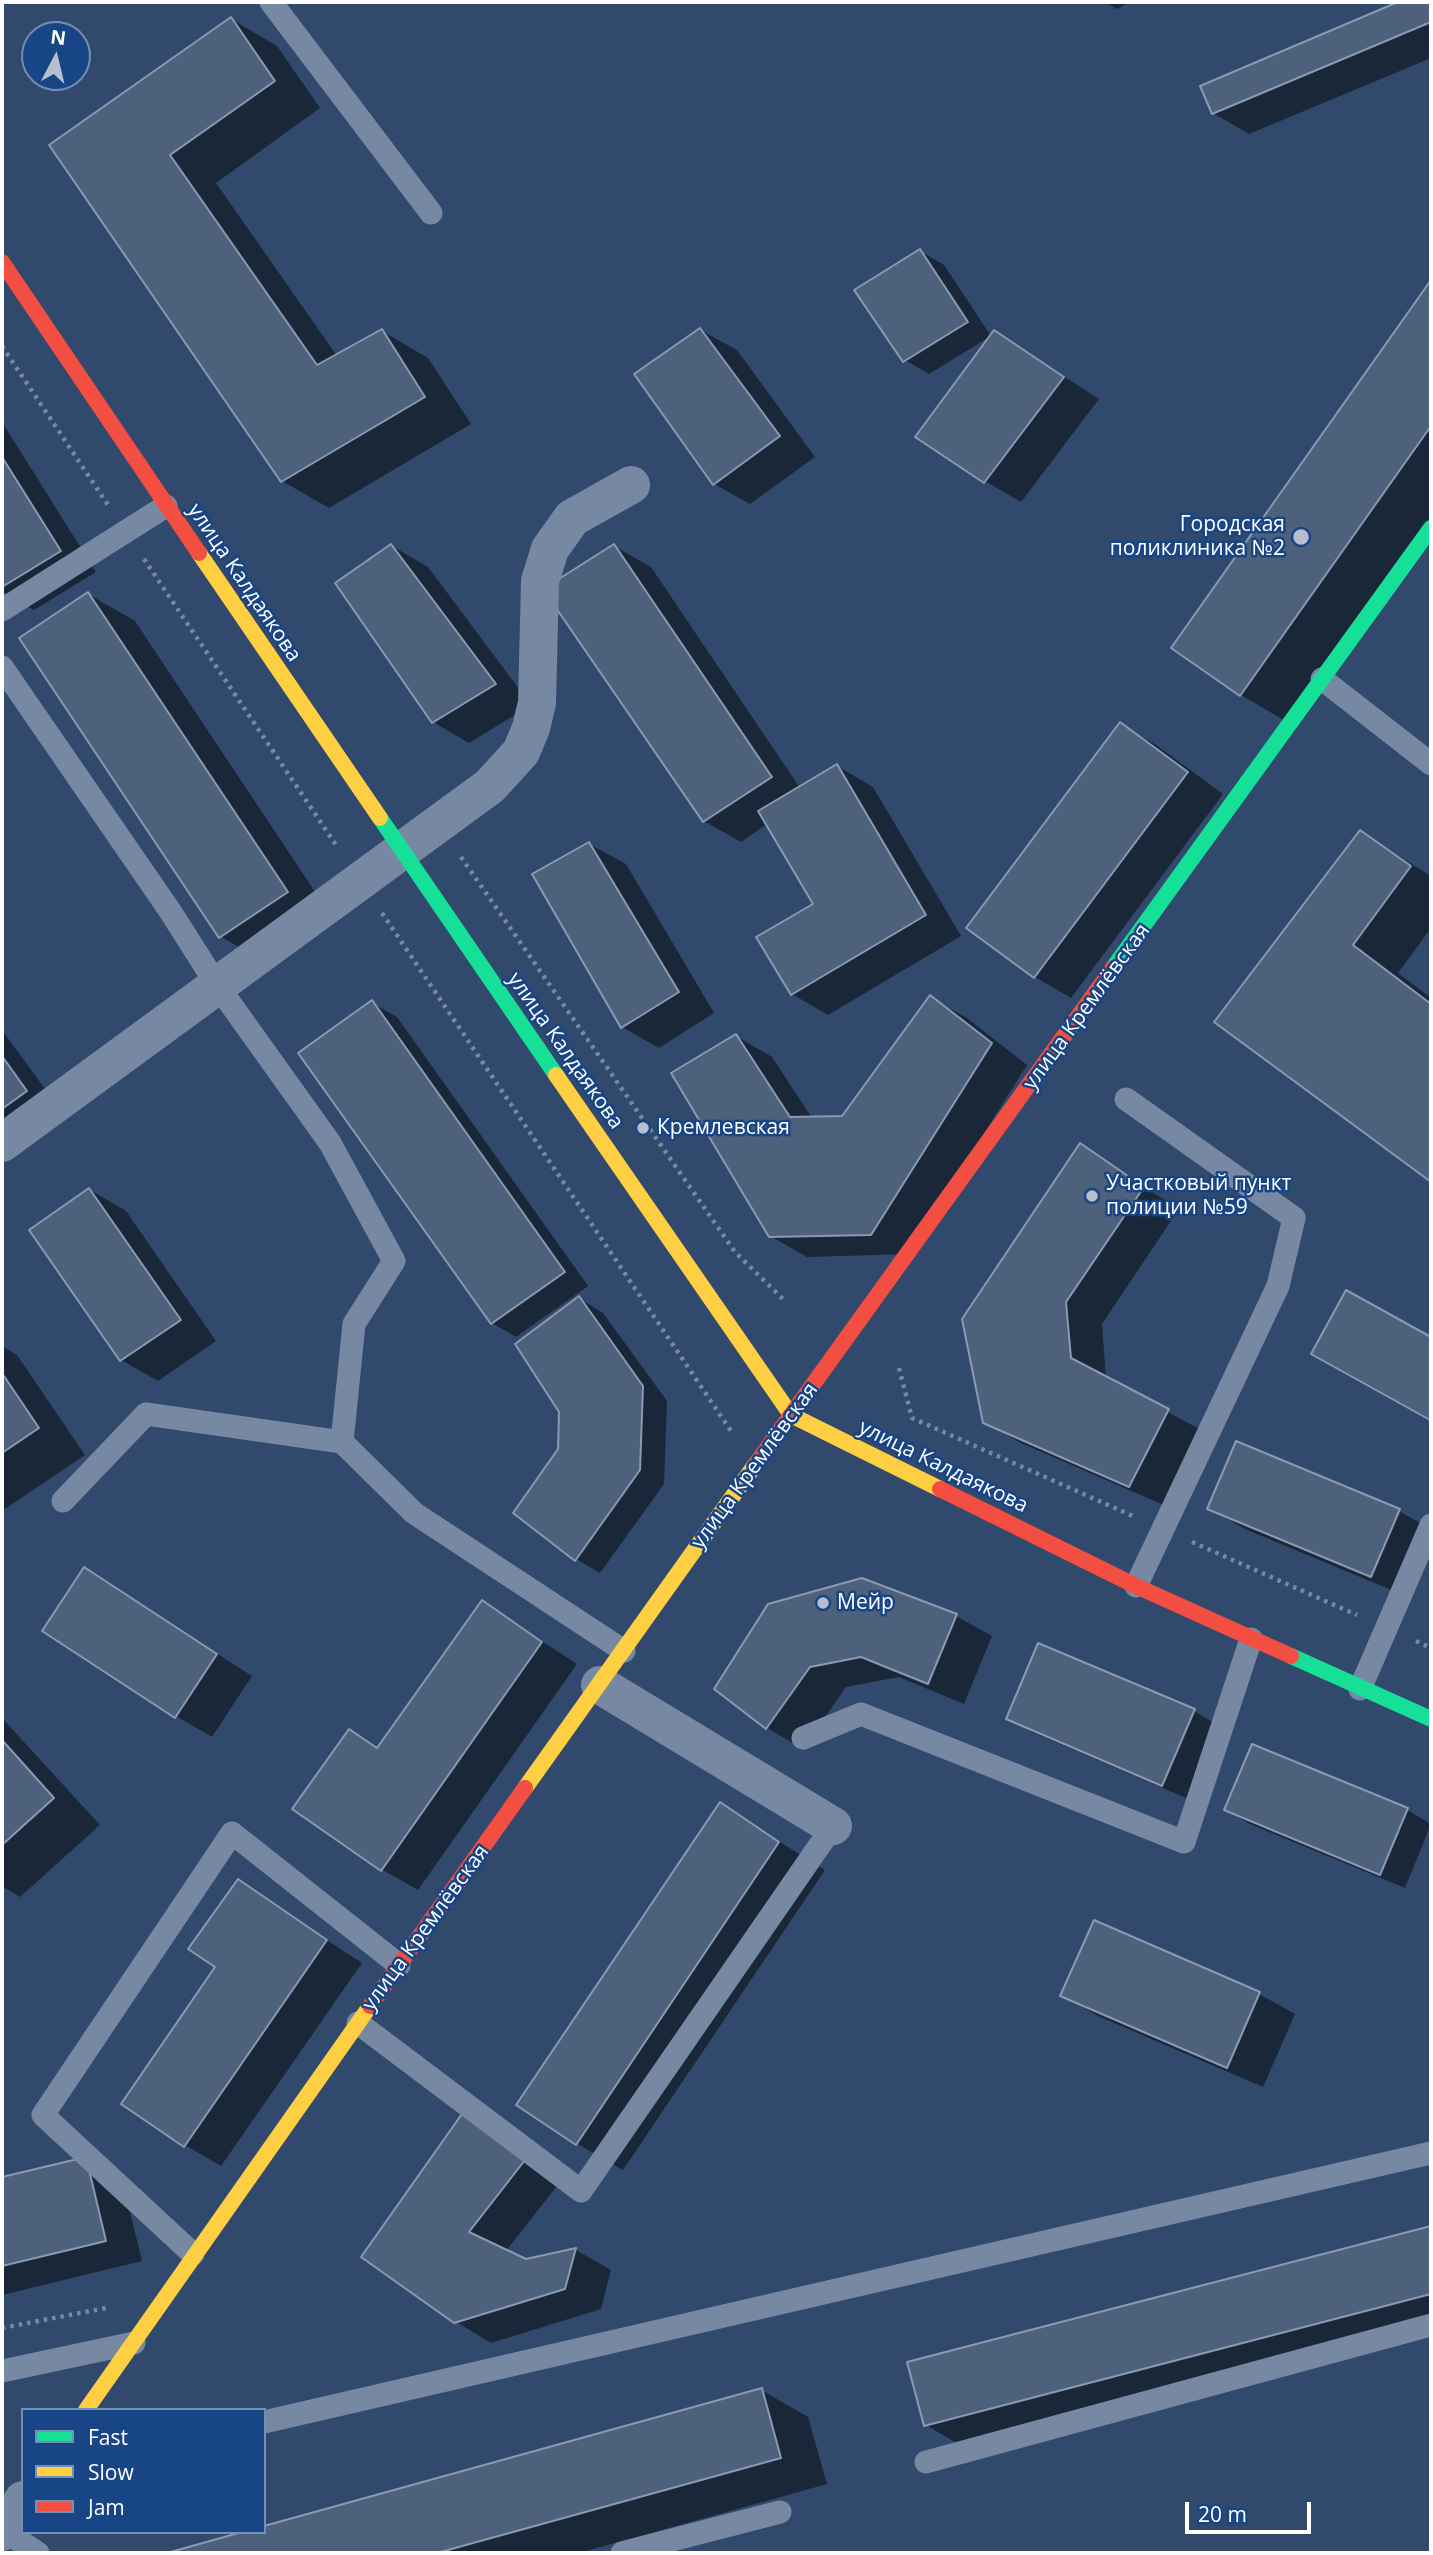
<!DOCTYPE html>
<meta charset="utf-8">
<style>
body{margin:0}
#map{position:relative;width:1433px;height:2555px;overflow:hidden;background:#30496c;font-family:"Open Sans",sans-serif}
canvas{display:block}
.frame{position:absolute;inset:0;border:4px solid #fff;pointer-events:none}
.legend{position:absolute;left:21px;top:2408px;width:245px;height:126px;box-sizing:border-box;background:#184585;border:2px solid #748fb6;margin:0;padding:9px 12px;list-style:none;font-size:21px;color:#fff}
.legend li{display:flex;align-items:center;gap:14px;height:35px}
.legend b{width:35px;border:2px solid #748fb6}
.north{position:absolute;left:21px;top:21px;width:70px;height:70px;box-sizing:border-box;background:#184585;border:2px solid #748fb6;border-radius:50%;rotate:7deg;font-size:19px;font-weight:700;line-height:28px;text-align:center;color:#fff}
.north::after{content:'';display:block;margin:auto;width:24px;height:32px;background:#b7bfcc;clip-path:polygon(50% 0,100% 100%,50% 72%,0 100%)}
.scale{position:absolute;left:1185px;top:2502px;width:126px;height:32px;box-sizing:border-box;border:4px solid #fff;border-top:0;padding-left:9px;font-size:21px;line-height:24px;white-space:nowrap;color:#fff;-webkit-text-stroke:5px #184585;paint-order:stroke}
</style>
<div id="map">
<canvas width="1433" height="2555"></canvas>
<div class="frame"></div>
<ul class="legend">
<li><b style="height:9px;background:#16e098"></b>Fast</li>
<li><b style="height:9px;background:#ffcf43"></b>Slow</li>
<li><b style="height:9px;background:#f24e42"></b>Jam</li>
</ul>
<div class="north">N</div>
<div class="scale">20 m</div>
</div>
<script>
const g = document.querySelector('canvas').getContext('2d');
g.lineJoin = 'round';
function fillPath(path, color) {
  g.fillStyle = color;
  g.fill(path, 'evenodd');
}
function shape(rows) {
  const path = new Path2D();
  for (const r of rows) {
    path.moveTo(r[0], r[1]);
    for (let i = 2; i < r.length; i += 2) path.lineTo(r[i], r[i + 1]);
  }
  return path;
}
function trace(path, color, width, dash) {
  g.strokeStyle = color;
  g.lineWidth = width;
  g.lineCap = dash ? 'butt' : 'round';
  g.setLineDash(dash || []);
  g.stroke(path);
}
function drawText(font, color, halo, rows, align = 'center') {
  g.font = font + ' "Open Sans",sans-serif';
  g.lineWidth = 5;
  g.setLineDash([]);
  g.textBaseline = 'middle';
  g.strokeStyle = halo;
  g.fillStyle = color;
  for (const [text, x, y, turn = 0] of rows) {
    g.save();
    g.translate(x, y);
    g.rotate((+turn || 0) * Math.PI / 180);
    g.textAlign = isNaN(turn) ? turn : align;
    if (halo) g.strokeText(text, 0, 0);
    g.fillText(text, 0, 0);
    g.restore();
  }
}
const shadow = shape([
 [1105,2,1130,2,1117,9],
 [1403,2,1431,2,1431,58,1249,134,1213,113,1202,87],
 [231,19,277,46,320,108,216,183,337,356,382,331,428,358,471,424,329,508,282,481,51,145],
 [920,251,944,265,991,336,929,374,905,360],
 [1431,283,1431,518,1287,722,1241,695,1173,648],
 [700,330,737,350,815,457,750,504,714,484],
 [995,332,1099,399,1021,502,985,481],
 [2,422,96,572,34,610,2,591],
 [392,546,428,567,531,705,469,743,433,722],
 [614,546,651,567,800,788,837,766,873,787,961,936,828,1015,792,994,816,904,767,824,741,842,704,821],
 [88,594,135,621,333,919,266,963,220,936],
 [1120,724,1156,745,1223,794,1071,998,1035,977,969,928],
 [1361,832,1431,876,1431,928,1398,973,1431,998,1431,1180,1217,1022],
 [589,844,626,864,714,1013,659,1048,622,1027],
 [931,998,967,1018,1027,1065,908,1254,807,1257,770,1236,736,1036,772,1057,812,1118,843,1118],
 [372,1003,397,1017,588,1286,516,1337,492,1323],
 [2,1030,62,1112,2,1155],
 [1080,1146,1179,1209,1102,1324,1106,1379,1205,1432,1166,1506,1021,1443,984,1422],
 [90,1190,126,1211,216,1341,158,1381,121,1360],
 [1347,1292,1431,1339,1431,1420,1349,1375],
 [579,1298,603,1313,667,1401,664,1484,600,1573,576,1559,515,1512,560,1450],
 [2,1346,17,1355,85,1455,2,1511],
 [1209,1508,1399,1511,1431,1529,1408,1597,1245,1529],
 [85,1569,252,1676,212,1737,176,1716],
 [482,1602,577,1664,418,1890,381,1869,349,1731,379,1748],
 [956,1616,992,1636,964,1704,899,1677,846,1687,803,1749,767,1728,716,1689],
 [1194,1711,1218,1725,1186,1798,1032,1732,1008,1718],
 [2,1718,100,1825,20,1897,2,1886],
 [1253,1746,1407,1810,1431,1824,1405,1888,1250,1824,1226,1810],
 [720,1805,825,1870,623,2170,576,2143],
 [238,1882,362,1963,221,2166,185,2145,218,1967],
 [1259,1994,1295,2014,1263,2087,1098,2016,1062,1995],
 [464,2113,560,2182,506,2251,526,2261,576,2250,611,2270,601,2309,491,2343,455,2321],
 [86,2159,122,2179,142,2261,2,2295,2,2179],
 [1431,2228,1431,2333,972,2452,926,2425,909,2364],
 [761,2390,808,2417,827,2484,579,2553,173,2553,249,2532,264,2532]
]);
const building = shape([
 [1398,2,1431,2,1431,22,1212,114,1200,86,1398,2],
 [231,17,275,81,170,155,317,365,382,329,425,397,281,482,49,145,231,17],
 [920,249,968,322,903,362,854,290,920,249],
 [1431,280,1431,426,1240,696,1171,648,1431,280],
 [700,328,780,436,713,485,634,374,700,328],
 [994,330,1064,377,984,483,915,437,994,330],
 [2,457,61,551,2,587,2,457],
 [391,544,496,684,432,723,335,583,391,544],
 [614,544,772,777,703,822,543,589,614,544],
 [88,592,288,892,219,938,19,638,88,592],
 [1120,722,1188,772,1034,978,966,928,1120,722],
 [837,764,926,915,791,995,756,937,813,904,758,811,837,764],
 [1360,830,1411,866,1353,945,1431,1004,1431,1182,1214,1022,1360,830],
 [589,842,679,992,621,1028,532,874,589,842],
 [930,995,992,1043,871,1235,769,1237,671,1073,736,1034,790,1117,842,1116,930,995],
 [372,1000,565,1272,491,1324,298,1053,372,1000],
 [2,1056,27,1091,2,1109,2,1056],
 [1080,1143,1144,1187,1066,1302,1071,1358,1169,1409,1129,1487,983,1423,962,1319,1080,1143],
 [89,1188,181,1320,120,1361,29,1230,89,1188],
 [1346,1290,1431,1337,1430,1420,1311,1354,1346,1290],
 [579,1296,643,1386,640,1470,575,1561,513,1513,558,1449,559,1412,515,1344,579,1296],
 [2,1373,39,1428,2,1453,2,1373],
 [1236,1441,1400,1509,1371,1577,1207,1509,1236,1441],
 [84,1567,217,1654,175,1718,42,1631,84,1567],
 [862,1578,957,1614,928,1684,861,1657,810,1667,766,1729,714,1689,768,1604,862,1578],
 [482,1600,542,1642,381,1871,292,1809,349,1729,377,1748,482,1600],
 [1038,1643,1195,1709,1162,1786,1006,1719,1038,1643],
 [2,1740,54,1798,2,1845,2,1740],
 [1252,1744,1408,1808,1380,1875,1224,1810,1252,1744],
 [720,1802,779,1842,576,2145,516,2105,720,1802],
 [238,1879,327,1940,184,2147,121,2104,215,1967,188,1949,238,1879],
 [1094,1920,1260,1992,1227,2068,1060,1996,1094,1920],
 [464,2111,525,2160,469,2232,526,2259,576,2248,565,2289,454,2323,361,2257,464,2111],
 [86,2157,106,2241,2,2266,2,2177,86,2157],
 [1431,2226,1431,2294,924,2426,907,2362,1431,2226],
 [762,2388,781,2458,437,2553,167,2553,242,2532,264,2532,264,2526,762,2388]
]);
const path = shape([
 [2,346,108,505],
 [144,559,338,848],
 [461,857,735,1252,785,1301],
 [382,913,731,1431],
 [899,1368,912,1418,1133,1516],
 [1192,1542,1357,1615],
 [1416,1641,1431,1648],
 [2,2328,106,2308]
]);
const lane = shape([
 [271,2,431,213],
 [2,610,166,506],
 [2,667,170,911,217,985,330,1143,394,1261,354,1324,342,1442,414,1513,624,1651],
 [1322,679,1431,764],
 [1126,1099,1294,1218,1278,1286,1136,1586],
 [63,1501,146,1414,342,1442],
 [1360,1689,1431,1525],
 [803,1738,861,1714,1184,1842,1251,1639],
 [358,2023,581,2191,833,1826],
 [193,2254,43,2115,232,1833,399,1965],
 [2,2371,134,2343],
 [264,2422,1431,2153],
 [926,2462,1431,2325],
 [3,2530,38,2553],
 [622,2553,780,2512]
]);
const street = shape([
 [2,1143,490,786,521,752,531,728,537,703,540,581,550,549,572,518,631,485],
 [600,1685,833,1826],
 [2,2532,23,2500]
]);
const fast = shape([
 [380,818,556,1075],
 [1113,968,1431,528],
 [1291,1656,1431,1719]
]);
const slow = shape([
 [199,553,380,818],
 [556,1075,791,1415,940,1489],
 [525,1788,755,1465],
 [86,2410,370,2006]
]);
const jam = shape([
 [2,262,199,553],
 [755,1465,1113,968],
 [940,1489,1136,1586,1291,1656],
 [370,2006,525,1788]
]);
const markers = [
 [1301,537,9,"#b7bfcc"],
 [643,1128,7,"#b7bfcc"],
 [1092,1196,7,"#b7bfcc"],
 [823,1603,7,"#b7bfcc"]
];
const poiNames = [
 ["Городская",1285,525,"right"],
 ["поликлиника №2",1285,549,"right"],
 ["Кремлевская",657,1128],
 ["Участковый пункт",1106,1184],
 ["полиции №59",1106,1208],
 ["Мейр",837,1603]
];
const streetNames = [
 ["улица Калдаякова",244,583,56],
 ["улица Кремлёвская",1087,1007,-54],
 ["улица Калдаякова",565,1051,55],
 ["улица Кремлёвская",755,1466,-54],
 ["улица Калдаякова",943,1467,26],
 ["улица Кремлёвская",426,1928,-54]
];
fillPath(shadow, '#0007');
fillPath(building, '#4d617d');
trace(building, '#8b9ab0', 2);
trace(path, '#7789a2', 4.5, [3.5, 5]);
trace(lane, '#7789a2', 23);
trace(street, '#7789a2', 38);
trace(fast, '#16e098', 16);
trace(slow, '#ffcf43', 16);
trace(jam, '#f24e42', 16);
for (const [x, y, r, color] of markers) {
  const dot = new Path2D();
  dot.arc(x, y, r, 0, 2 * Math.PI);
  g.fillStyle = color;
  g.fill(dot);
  trace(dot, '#184585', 2.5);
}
drawText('21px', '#fff', '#184585', poiNames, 'left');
drawText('21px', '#fff', '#184585', streetNames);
</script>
